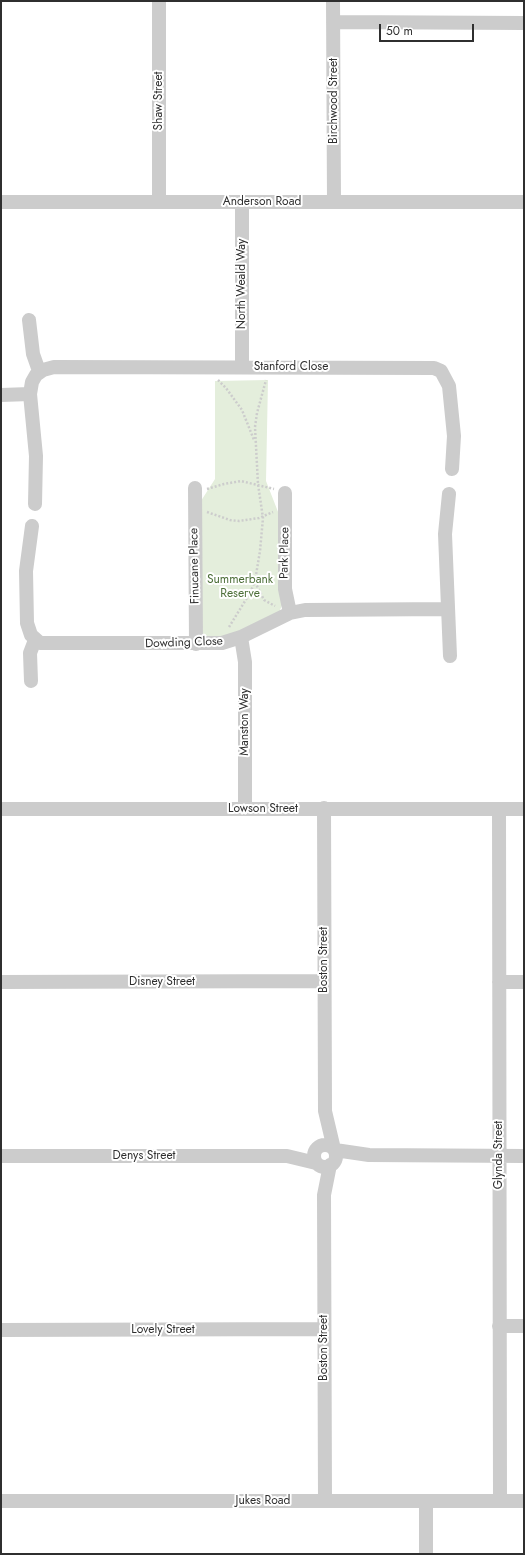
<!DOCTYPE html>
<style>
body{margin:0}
#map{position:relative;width:525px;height:1555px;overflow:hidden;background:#fff;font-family:Jost,sans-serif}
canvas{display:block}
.frame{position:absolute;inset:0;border:2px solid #2f2f2f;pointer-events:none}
.scale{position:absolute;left:379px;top:24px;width:95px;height:18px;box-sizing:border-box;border:2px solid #2f2f2f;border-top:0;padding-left:5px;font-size:12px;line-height:14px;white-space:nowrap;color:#2f2f2f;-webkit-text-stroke:3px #fff;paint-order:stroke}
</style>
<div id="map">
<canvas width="525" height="1555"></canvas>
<div class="frame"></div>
<div class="scale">50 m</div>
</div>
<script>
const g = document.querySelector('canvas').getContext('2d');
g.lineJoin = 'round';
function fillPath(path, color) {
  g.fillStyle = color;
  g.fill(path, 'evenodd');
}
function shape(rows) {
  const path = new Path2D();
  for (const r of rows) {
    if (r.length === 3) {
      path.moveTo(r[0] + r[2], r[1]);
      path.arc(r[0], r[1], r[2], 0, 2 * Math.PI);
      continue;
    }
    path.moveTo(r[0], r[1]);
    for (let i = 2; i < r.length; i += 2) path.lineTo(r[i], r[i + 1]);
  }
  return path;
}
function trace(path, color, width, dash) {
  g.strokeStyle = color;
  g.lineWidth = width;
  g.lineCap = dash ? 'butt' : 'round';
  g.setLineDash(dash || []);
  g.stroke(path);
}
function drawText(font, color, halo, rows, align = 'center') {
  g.font = font + ' Jost,sans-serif';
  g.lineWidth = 4;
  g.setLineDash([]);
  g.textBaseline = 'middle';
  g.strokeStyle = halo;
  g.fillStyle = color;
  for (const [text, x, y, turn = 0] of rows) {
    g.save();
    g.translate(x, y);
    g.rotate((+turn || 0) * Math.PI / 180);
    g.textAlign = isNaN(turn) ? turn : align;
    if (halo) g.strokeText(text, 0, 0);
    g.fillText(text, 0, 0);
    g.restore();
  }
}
const green = shape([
 [268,380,266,481,280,517,283,602,279,613,236,635,209,637,202,633,199,504,215,479,215,381]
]);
const path = shape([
 [218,380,226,388,242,410,254,440],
 [207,489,224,484,241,481,274,489],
 [207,512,230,520,239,521,259,518,273,512],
 [255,582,264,600,275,606],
 [229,627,250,593,255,581,260,551,263,518,258,484,255,427,257,413,266,380]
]);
const minor = shape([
 [333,1,334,202],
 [333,22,524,23],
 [159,201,159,1],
 [1,202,524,202],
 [242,202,242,367],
 [29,320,33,354,39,371],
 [1,395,30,394],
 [195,488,196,644],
 [285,493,285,589,290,613],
 [449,494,445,534,450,656],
 [35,504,36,456,30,394,32,382,36,375,43,370,54,367,434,368,441,371,449,386,454,436,452,469],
 [32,526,26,571,27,623,31,635,40,643,222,643,241,637,290,613,305,610,448,609],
 [241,637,245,662,245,809],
 [31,681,30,653,35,640],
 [324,808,325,1111,334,1149],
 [1,809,524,809],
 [499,809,500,1501],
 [1,982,324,981],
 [499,982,524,982],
 [325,1156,11],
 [335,1150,369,1155,524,1156],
 [1,1156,287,1156,316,1163],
 [499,1326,524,1326],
 [1,1330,324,1329],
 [1,1501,524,1501],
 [325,1501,324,1195,330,1165],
 [426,1501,426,1554]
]);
const streetNames = [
 ["Shaw Street",159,101,-90],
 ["Birchwood Street",334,101,-90],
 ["Anderson Road",262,202],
 ["North Weald Way",242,284,-90],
 ["Stanford Close",291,367],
 ["Park Place",285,553,-89],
 ["Finucane Place",195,566,-91],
 ["Dowding Close",184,643,-2],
 ["Manston Way",245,722,-90],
 ["Lowson Street",263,809],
 ["Boston Street",324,960,-90],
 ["Disney Street",162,982],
 ["Glynda Street",499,1155,-90],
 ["Denys Street",144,1156],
 ["Lovely Street",163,1330],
 ["Boston Street",324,1348,-90],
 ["Jukes Road",263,1501]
];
const parkNames = [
 ["Summerbank",240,580],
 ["Reserve",240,594]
];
fillPath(green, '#e4eedc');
trace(path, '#ccc', 2.5, [2, 2]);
trace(minor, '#ccc', 14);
drawText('12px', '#2f2f2f', '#fff', streetNames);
drawText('12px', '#4d6f39', '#fff', parkNames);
</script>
